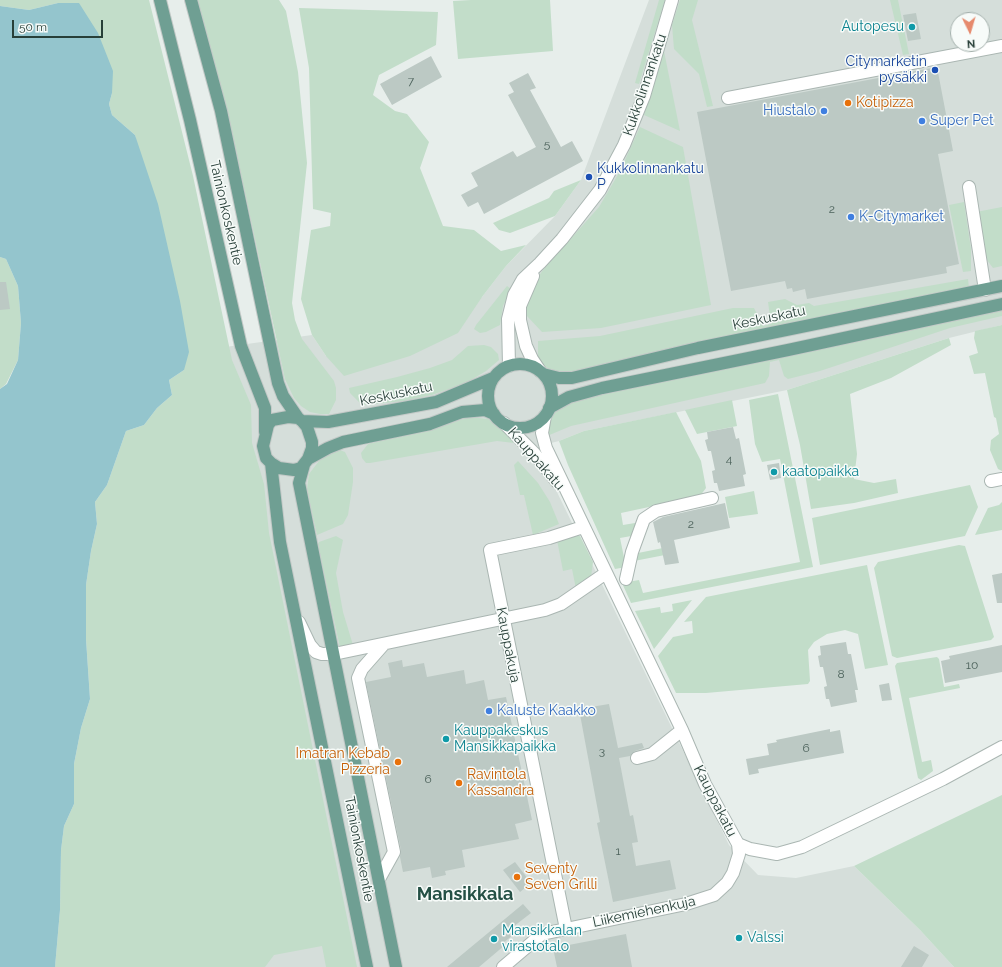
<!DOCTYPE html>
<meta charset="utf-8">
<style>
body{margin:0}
#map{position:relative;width:1002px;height:967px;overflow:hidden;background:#e7eeeb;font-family:Raleway,sans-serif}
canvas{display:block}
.north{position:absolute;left:950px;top:12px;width:40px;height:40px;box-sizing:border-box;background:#f7fbf9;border:1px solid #a4b0ac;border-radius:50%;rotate:175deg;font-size:11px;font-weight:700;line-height:16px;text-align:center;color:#273f38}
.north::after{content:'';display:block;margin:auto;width:14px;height:18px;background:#e68a6d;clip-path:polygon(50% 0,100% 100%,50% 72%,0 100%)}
.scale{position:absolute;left:12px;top:20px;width:91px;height:18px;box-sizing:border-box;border:2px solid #273f38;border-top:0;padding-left:5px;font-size:12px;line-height:14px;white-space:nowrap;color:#273f38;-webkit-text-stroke:3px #f7fbf9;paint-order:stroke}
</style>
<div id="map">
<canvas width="1002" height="967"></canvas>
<div class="north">N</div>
<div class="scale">50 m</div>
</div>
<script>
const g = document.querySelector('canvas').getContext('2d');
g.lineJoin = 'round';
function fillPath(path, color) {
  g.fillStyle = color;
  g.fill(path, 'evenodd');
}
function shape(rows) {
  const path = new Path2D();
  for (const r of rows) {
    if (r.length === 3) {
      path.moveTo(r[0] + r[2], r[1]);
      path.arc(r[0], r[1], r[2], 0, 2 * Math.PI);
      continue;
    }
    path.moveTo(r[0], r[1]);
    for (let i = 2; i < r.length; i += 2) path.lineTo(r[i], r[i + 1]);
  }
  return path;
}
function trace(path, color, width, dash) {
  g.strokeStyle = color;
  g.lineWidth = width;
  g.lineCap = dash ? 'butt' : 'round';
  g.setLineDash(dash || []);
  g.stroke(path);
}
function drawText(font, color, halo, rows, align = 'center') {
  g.font = font + ' Raleway,sans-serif';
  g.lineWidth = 3;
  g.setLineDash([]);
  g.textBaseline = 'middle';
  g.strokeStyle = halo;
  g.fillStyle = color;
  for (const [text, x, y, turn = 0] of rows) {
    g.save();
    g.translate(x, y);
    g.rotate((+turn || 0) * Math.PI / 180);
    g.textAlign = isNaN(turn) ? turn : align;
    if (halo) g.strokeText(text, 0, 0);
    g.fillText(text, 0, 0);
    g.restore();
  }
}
const built = shape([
 [649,0,1002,0,1002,325,949,338,787,390,584,431,559,441,535,447,729,845,758,875,796,878,854,866,920,930,954,967,55,967,189,352,312,335,326,356,482,297,506,266,555,216,581,180],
 [958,20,982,20,982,44,958,44]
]);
const green = shape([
 [0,0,149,0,193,176,232,360,251,405,252,443,264,484,269,533,357,967,326,967,322,946,274,955,265,967,55,967,60,910,61,850,64,826,74,804,74,764,81,728,90,699,86,639,86,585,91,551,97,524,95,502,107,485,126,431,144,425,157,408,172,395,169,380,184,370,135,135,112,115,109,104,112,93,58,3,29,10,0,6],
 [197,0,279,0,286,11,298,72,307,163,292,303,295,320,302,339,334,381,336,388,336,400,329,414,320,414,310,412,301,406,294,398,285,379,228,114],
 [471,0,550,0,553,51,458,59,453,1],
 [659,0,665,0,639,84,635,83],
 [680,0,698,0,692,20,713,106,707,107,699,74,674,49,672,25],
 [890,0,898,0,909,54,903,55],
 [299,8,438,12,436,45,379,75,373,95,395,111,407,114,429,142,420,168,443,226,474,230,501,251,526,245,506,266,482,297,458,333,410,356,344,376,326,356,312,335,301,299,311,230,330,226,331,213,313,209,309,68],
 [664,51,680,131,644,115],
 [640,127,683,147,711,305,601,328,542,332,527,316,527,304,533,284,543,270,599,207,620,171],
 [581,180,555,216,510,233,499,230,493,223,549,198,554,191],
 [964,202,971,249,971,271,963,272,949,205],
 [1002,207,1002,266,993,268,984,256,976,212],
 [0,257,6,259,18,286,21,323,18,360,6,384,0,389],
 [968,279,969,288,572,374,549,370,538,358,538,341,600,336,733,308,754,308,763,326,771,324,768,302,785,299,797,305,809,303,814,306],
 [507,286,511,289,503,306,500,325,486,332,480,333,474,329,476,325],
 [1002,309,1002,316,950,328,820,371,788,379,784,376,779,360,770,362,769,376,765,383,571,426,547,436,548,423,554,413,563,406,585,397],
 [1002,325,1002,471,998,469,990,450,991,440,999,434,996,418,994,417,985,373,974,374,969,356,978,353,974,338,975,331],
 [949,338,951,345,891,378,850,394,857,454,854,479,874,483,896,479,898,493,854,503,811,509,800,445,787,390],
 [484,345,491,347,498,354,499,360,486,371,466,383,432,395,405,401,362,405,350,393,349,388,397,377,430,368,452,360,468,346],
 [778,394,813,567,631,603,622,583,639,580,643,593,800,562,780,459,762,462,755,444,749,400],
 [732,400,737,426,697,434,685,410],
 [676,412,701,461,706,488,700,496,621,513,623,525,635,523,637,535,620,538,626,567,615,569,568,465,559,441,584,431],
 [470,417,488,419,499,427,514,443,497,441,370,463,366,463,362,458,361,453,368,444,439,427],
 [337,449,345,452,353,468,353,482,348,515,343,524,317,535,307,489,309,474,319,461],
 [518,461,538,483,550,502,559,524,533,535,524,495,520,495,514,465],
 [970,485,978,507,965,536,820,565,812,518],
 [754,491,758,514,729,518,725,497],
 [1002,502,1002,530,975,535,988,508,999,505],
 [570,535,580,536,593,562,591,577,576,589,572,569,563,571,557,540],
 [336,536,343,540,336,573,343,612,353,645,340,648,318,544,319,542],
 [959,545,965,546,994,637,991,640,897,658,892,656,874,568,878,562],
 [663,548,665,555,634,561,633,554],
 [867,565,888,665,865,669,858,634,845,630,827,634,814,642,808,650,810,681,808,684,706,693,676,693,658,656,673,637,693,633,692,621,684,622,706,597],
 [692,600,654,649,635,611,660,607,661,613,673,611,672,604],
 [937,657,939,659,944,687,959,684,960,688,909,698,922,762,931,760,933,771,921,780,918,778,895,666,897,663],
 [1002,795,1002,967,954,967,920,930,854,866]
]);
const water = shape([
 [58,3,79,3,98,33,113,71,112,93,109,104,112,115,135,135,158,204,180,301,189,352,184,370,169,380,172,395,157,408,144,425,126,431,107,485,95,502,97,524,91,551,86,585,86,639,90,699,81,728,74,764,74,804,64,826,61,850,60,910,55,967,0,967,0,389,7,384,18,360,21,323,18,286,6,259,0,257,0,6,29,10]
]);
const building = shape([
 [916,13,921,39,908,41,903,15],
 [431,56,442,77,392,105,380,84],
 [937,67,953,151,938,154,959,264,946,267,947,273,807,299,805,289,793,292,792,288,787,289,785,281,731,291,697,112],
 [528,73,536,88,530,90,561,147,572,141,583,161,484,214,478,202,468,207,461,195,478,186,471,173,513,151,517,157,536,147,508,95,514,92,509,83],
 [0,282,6,282,10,309,0,310],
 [733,427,736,439,739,438,746,474,743,475,745,486,719,491,717,483,714,483,712,471,715,470,711,451,708,451,705,440,708,439,707,432],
 [779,463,781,478,770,480,767,465],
 [725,503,730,528,674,540,679,563,665,565,660,542,658,543,653,522,663,517],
 [1002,573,1002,603,997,603,992,575],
 [846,642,848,654,851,654,858,690,855,690,857,702,831,707,829,699,826,699,824,687,827,686,823,667,820,667,818,656,821,655,820,646],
 [1002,645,1002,672,945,683,941,661,950,659,949,656],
 [402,660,403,667,424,663,427,677,464,670,466,684,484,680,488,700,506,697,532,820,515,824,519,839,462,850,465,867,445,871,446,875,432,878,430,867,403,872,400,857,401,850,366,682,391,677,388,663],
 [889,683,892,700,882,701,879,685],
 [609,704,618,748,642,743,644,748,635,751,630,756,619,758,630,816,633,815,638,842,632,843,636,866,670,860,676,889,613,902,597,823,600,822,579,709],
 [830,729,830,732,840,730,844,753,758,769,759,773,749,775,746,759,769,755,767,744,777,742,776,740],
 [515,862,531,883,520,892,503,870],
 [523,904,531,913,509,930,513,935,503,943,505,945,479,967,447,967],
 [626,934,632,967,557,967,553,948],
 [914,946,929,955,922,967,901,967]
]);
const minor = shape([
 [728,98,1002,46],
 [969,187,985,290],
 [533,276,520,306,520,320,526,346,532,359,540,371],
 [509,366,508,319,514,295,523,279,540,263,562,239,600,190,624,145,644,96,672,0],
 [545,416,542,433,546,448,682,730,705,784,738,844,750,849,777,854,802,847,943,779,1002,747],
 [504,423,534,453,557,482],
 [991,481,1002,479],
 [626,579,632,552,644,519,656,511,712,498],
 [299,622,310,645,316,652,322,654,334,654,545,610,561,604,606,573],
 [637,758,652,754,682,730],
 [379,879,394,852,358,678,362,669,384,644],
 [566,929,490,550,549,538,583,527],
 [503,967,542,934,686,904,714,895,727,883,733,873,739,854,738,844]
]);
const major = shape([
 [160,0,190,120,241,346,265,408,265,432],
 [191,0,221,111,278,383,283,396,298,418],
 [520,396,32],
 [543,374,559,378,572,378,698,348,1002,286],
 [549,408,569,397,602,388,788,350,1002,304],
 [288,417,298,418,302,421,307,427,312,442,312,448,308,459,301,468,294,470,279,468,271,463,266,458,263,446,268,425,272,420,288,417],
 [302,421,328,422,436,402,493,378],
 [308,459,328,448,343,442,430,424,462,412,485,410,494,414],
 [271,463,280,542,367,967],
 [304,465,299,483,396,967]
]);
const markers = [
 [912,27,4,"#0f9aa8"],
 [935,70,4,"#1a4fb4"],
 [848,103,4,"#e8710a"],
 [824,111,4,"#3f7fe0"],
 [922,121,4,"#3f7fe0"],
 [589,177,4,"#1a4fb4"],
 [851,217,4,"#3f7fe0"],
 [774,472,4,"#0f9aa8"],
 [489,711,4,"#3f7fe0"],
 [446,739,4,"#0f9aa8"],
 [398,762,4,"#e8710a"],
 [459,783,4,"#e8710a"],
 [517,877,4,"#e8710a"],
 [739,938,4,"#0f9aa8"],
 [494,939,4,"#0f9aa8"]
];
const numberNames = [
 ["7",411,81],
 ["5",547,144],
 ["2",832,209],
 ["4",729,459],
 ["2",691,524],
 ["10",972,665],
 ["8",841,674],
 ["6",806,748],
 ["3",602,751],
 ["6",428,779],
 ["1",618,851]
];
const cultureNames = [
 ["Autopesu",904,27,"right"],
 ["kaatopaikka",782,472],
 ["Kauppakeskus",454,731],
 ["Mansikkapaikka",454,747],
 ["Mansikkalan",502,931],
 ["virastotalo",502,947],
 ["Valssi",747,938]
];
const transitNames = [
 ["Citymarketin",927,62],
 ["pysäkki",927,78],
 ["Kukkolinnankatu",597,169,"left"],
 ["P",597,185,"left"]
];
const streetNames = [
 ["Kukkolinnankatu",645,85,-71],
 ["Tainionkoskentie",226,213,77],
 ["Keskuskatu",769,318,-12],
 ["Keskuskatu",396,394,-12],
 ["Kauppakatu",536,459,49],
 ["Kauppakuja",508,645,79],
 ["Kauppakatu",715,801,63],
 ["Tainionkoskentie",359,849,79],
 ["Liikemiehenkuja",644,912,-12]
];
const foodNames = [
 ["Kotipizza",856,103],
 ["Imatran Kebab",390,754,"right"],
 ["Pizzeria",390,770,"right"],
 ["Ravintola",467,775],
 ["Kassandra",467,791],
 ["Seventy",525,869],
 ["Seven Grilli",525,885]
];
const shopNames = [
 ["Hiustalo",816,111,"right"],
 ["Super Pet",930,121],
 ["K-Citymarket",859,217],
 ["Kaluste Kaakko",497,711]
];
const districtNames = [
 ["Mansikkala",465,895]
];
fillPath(built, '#d5deda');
fillPath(green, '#c2ddc9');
fillPath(water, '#94c5cd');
fillPath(building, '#bcc9c4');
trace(minor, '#aab6b2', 14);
trace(major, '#c3c9c7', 14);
trace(minor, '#fff', 12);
trace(major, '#6f9f93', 12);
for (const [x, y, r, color] of markers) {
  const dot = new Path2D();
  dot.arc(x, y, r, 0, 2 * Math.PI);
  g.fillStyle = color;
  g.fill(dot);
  trace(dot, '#f7fbf9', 1.5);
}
drawText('12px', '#4c625b', null, numberNames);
drawText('14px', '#0d838f', '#f7fbf9', cultureNames, 'left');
drawText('14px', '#164399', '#f7fbf9', transitNames, 'right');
drawText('14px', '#273f38', '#f7fbf9', streetNames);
drawText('14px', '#c56008', '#f7fbf9', foodNames, 'left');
drawText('14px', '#366cbe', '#f7fbf9', shopNames, 'left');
drawText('bold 18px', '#245045', '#f7fbf9', districtNames);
</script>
